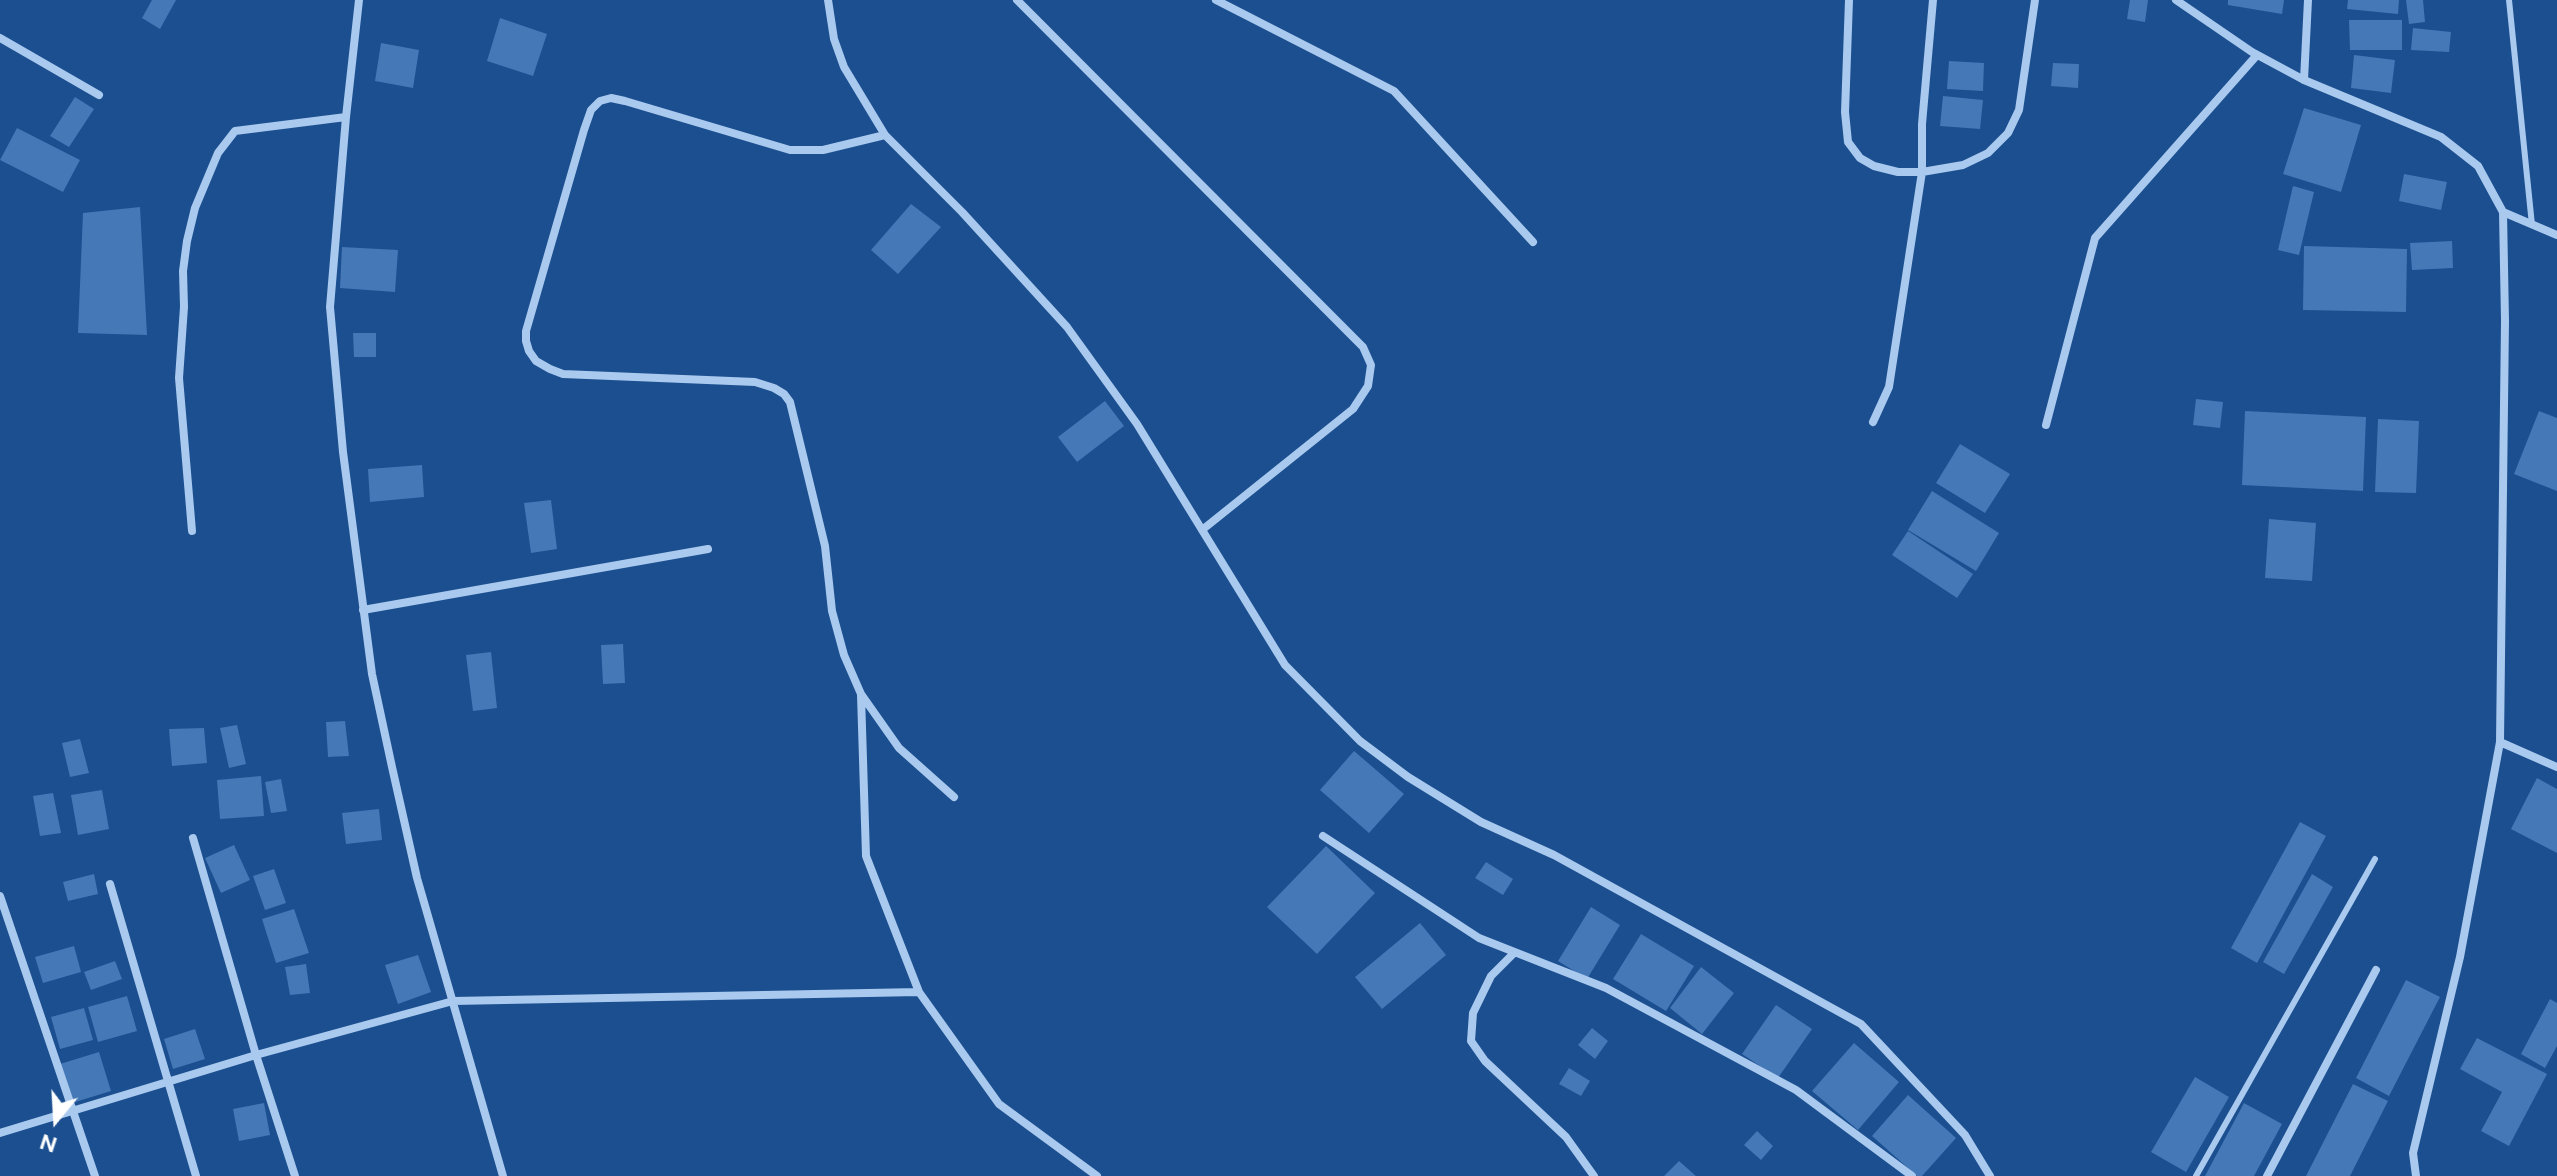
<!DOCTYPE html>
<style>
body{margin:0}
#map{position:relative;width:2557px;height:1176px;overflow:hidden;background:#1b4f8f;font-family:"DM Sans",sans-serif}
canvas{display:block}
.north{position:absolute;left:16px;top:1080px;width:80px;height:80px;-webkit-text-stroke:6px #1b4f8f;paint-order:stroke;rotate:198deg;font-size:22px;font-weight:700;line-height:32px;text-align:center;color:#fff}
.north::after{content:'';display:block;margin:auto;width:28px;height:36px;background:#fff;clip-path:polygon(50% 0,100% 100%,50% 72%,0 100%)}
</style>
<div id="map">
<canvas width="2557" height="1176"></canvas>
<div class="north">N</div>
</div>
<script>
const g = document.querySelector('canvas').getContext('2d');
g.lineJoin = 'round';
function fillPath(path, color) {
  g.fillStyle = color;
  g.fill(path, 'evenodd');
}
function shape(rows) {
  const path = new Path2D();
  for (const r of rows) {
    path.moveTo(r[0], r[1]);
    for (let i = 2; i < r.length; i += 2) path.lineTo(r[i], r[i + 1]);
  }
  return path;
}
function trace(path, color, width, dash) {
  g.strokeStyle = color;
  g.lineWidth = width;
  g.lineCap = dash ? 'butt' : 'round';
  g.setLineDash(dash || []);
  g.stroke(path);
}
const building = shape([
 [152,0,176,0,160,29,142,18],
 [2130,0,2148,0,2145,22,2127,19],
 [2228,0,2284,0,2282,14,2228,5],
 [2348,0,2399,0,2398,14,2347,9],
 [2406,0,2423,0,2425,22,2409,24],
 [500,18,547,34,533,76,487,61],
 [2349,20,2402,20,2402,50,2350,50],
 [2413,28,2451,32,2449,52,2411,50],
 [381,43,419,50,413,88,375,81],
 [2354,55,2395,60,2391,93,2351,88],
 [1949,61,1984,63,1983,91,1947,89],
 [2053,63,2079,64,2078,88,2051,86],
 [1943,96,1983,100,1980,129,1940,126],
 [75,97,94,109,69,147,50,136],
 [2304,108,2361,125,2341,192,2283,174],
 [17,128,80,160,63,192,0,160],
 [2404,174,2447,182,2441,210,2399,201],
 [2293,186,2314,192,2299,255,2278,250],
 [911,204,941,227,898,274,871,250],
 [140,207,147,335,78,333,83,213],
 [2452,241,2453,268,2412,270,2410,243],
 [2304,246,2407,249,2406,312,2303,310],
 [342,247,398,250,395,292,340,288],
 [353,333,376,333,376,357,354,357],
 [2196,399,2223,402,2220,428,2193,425],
 [1105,401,1124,426,1077,462,1058,437],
 [2245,411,2366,417,2363,491,2242,485],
 [2539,411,2557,418,2557,491,2514,474],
 [2378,419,2419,421,2416,493,2375,492],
 [1960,444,2010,474,1985,513,1936,483],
 [422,465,424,497,370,502,368,469],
 [1932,491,1999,533,1976,571,1908,530],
 [551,500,557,549,531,553,524,503],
 [2269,519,2316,523,2312,581,2265,578],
 [1908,531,1973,574,1957,598,1892,555],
 [623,644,625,683,603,684,601,645],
 [491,652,497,708,473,711,466,655],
 [345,721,349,756,328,757,326,722],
 [237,725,246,764,229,768,220,728],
 [204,728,207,763,172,766,169,729],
 [80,739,89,773,70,777,62,743],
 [1354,751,1404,794,1369,833,1320,790],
 [261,776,264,816,220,819,217,780],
 [2537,778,2557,789,2557,853,2511,829],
 [281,779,287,811,271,813,265,782],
 [102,790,109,829,78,835,71,795],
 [53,793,61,833,40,836,33,796],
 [379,809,382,840,346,844,342,813],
 [2300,822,2326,836,2257,963,2231,948],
 [234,845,250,880,221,893,205,858],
 [1326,846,1375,893,1317,954,1267,907],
 [1486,862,1513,879,1503,895,1475,878],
 [274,869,286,903,265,910,253,876],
 [94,874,98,894,68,901,63,882],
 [2312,874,2333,887,2284,974,2263,962],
 [1591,907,1620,925,1587,979,1558,961],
 [294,909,309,953,276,963,262,919],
 [1420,923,1446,955,1382,1009,1355,977],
 [1641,934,1694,966,1666,1011,1613,979],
 [74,946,81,972,43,983,35,957],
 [418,955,431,992,398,1004,385,965],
 [115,961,122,979,91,990,84,972],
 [306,964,310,993,290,995,285,967],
 [1701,967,1734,993,1702,1034,1670,1008],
 [2406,980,2440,997,2389,1096,2356,1078],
 [127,996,137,1031,98,1042,88,1007],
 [2550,999,2557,1003,2557,1046,2545,1068,2521,1054],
 [1776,1005,1812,1029,1778,1078,1742,1054],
 [84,1008,93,1040,60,1049,51,1017],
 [1592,1028,1608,1041,1595,1059,1578,1045],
 [195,1029,205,1059,173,1069,164,1039],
 [2477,1038,2547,1074,2509,1146,2481,1131,2502,1092,2460,1069],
 [1854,1043,1899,1082,1858,1130,1812,1091],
 [99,1052,111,1091,72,1103,60,1064],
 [1569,1068,1590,1081,1581,1096,1559,1084],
 [2195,1077,2229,1097,2186,1172,2151,1152],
 [2353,1084,2388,1101,2350,1176,2306,1176],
 [1908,1095,1956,1138,1922,1176,1917,1176,1872,1136],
 [264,1103,270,1135,239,1141,233,1109],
 [2244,1103,2282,1124,2254,1176,2205,1176],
 [1757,1131,1773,1146,1761,1160,1744,1145],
 [1679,1161,1696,1176,1664,1176]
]);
const lane = shape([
 [2509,0,2532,225],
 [2196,1176,2375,859]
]);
const street = shape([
 [359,0,346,117,330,307,343,452,372,674,392,767,417,878,503,1176],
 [828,0,834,39,844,67,885,135,962,212,1067,327,1137,424,1285,665,1360,741,1408,777,1481,822,1554,855,1861,1024,1965,1135,1990,1176],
 [1017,0,1363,347,1371,365,1368,386,1353,409,1202,530],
 [1216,0,1394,91,1533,242],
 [1849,0,1845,112,1848,142,1860,158,1874,166,1898,172,1922,172,1963,165,1988,153,2008,133,2019,110,2035,0],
 [2176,0,2252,52,2304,80,2441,137,2478,166,2503,212,2505,321,2500,742,2460,957,2413,1153,2416,1176],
 [0,38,99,95],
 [2304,80,2308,0],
 [885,135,823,150,790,150,625,101,611,98,600,101,591,110,584,130,526,331,526,341,529,351,536,361,550,369,563,374,755,382,774,388,784,394,790,402,825,546,832,611,844,655,861,694,899,748,954,797],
 [2503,212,2557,235],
 [1873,422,1889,387,1922,172,1922,124,1933,0],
 [2046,425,2095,238,2257,55],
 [192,531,179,378,184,307,183,271,187,241,195,208,218,153,235,131,346,117],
 [363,610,708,549],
 [861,695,866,856,919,992,999,1104,1097,1176],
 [2500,742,2557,767],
 [1323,836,1479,938,1606,988,1796,1090,1912,1176],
 [193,838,256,1055,295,1176],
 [110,884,196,1176],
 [0,896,95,1176],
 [1513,954,1491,976,1473,1013,1471,1041,1485,1061,1566,1137,1594,1176],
 [0,1133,256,1055,453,1001,919,992],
 [2267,1176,2376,970]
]);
fillPath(building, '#4478b7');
trace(lane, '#a9c9ee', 6);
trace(street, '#a9c9ee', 8);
</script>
